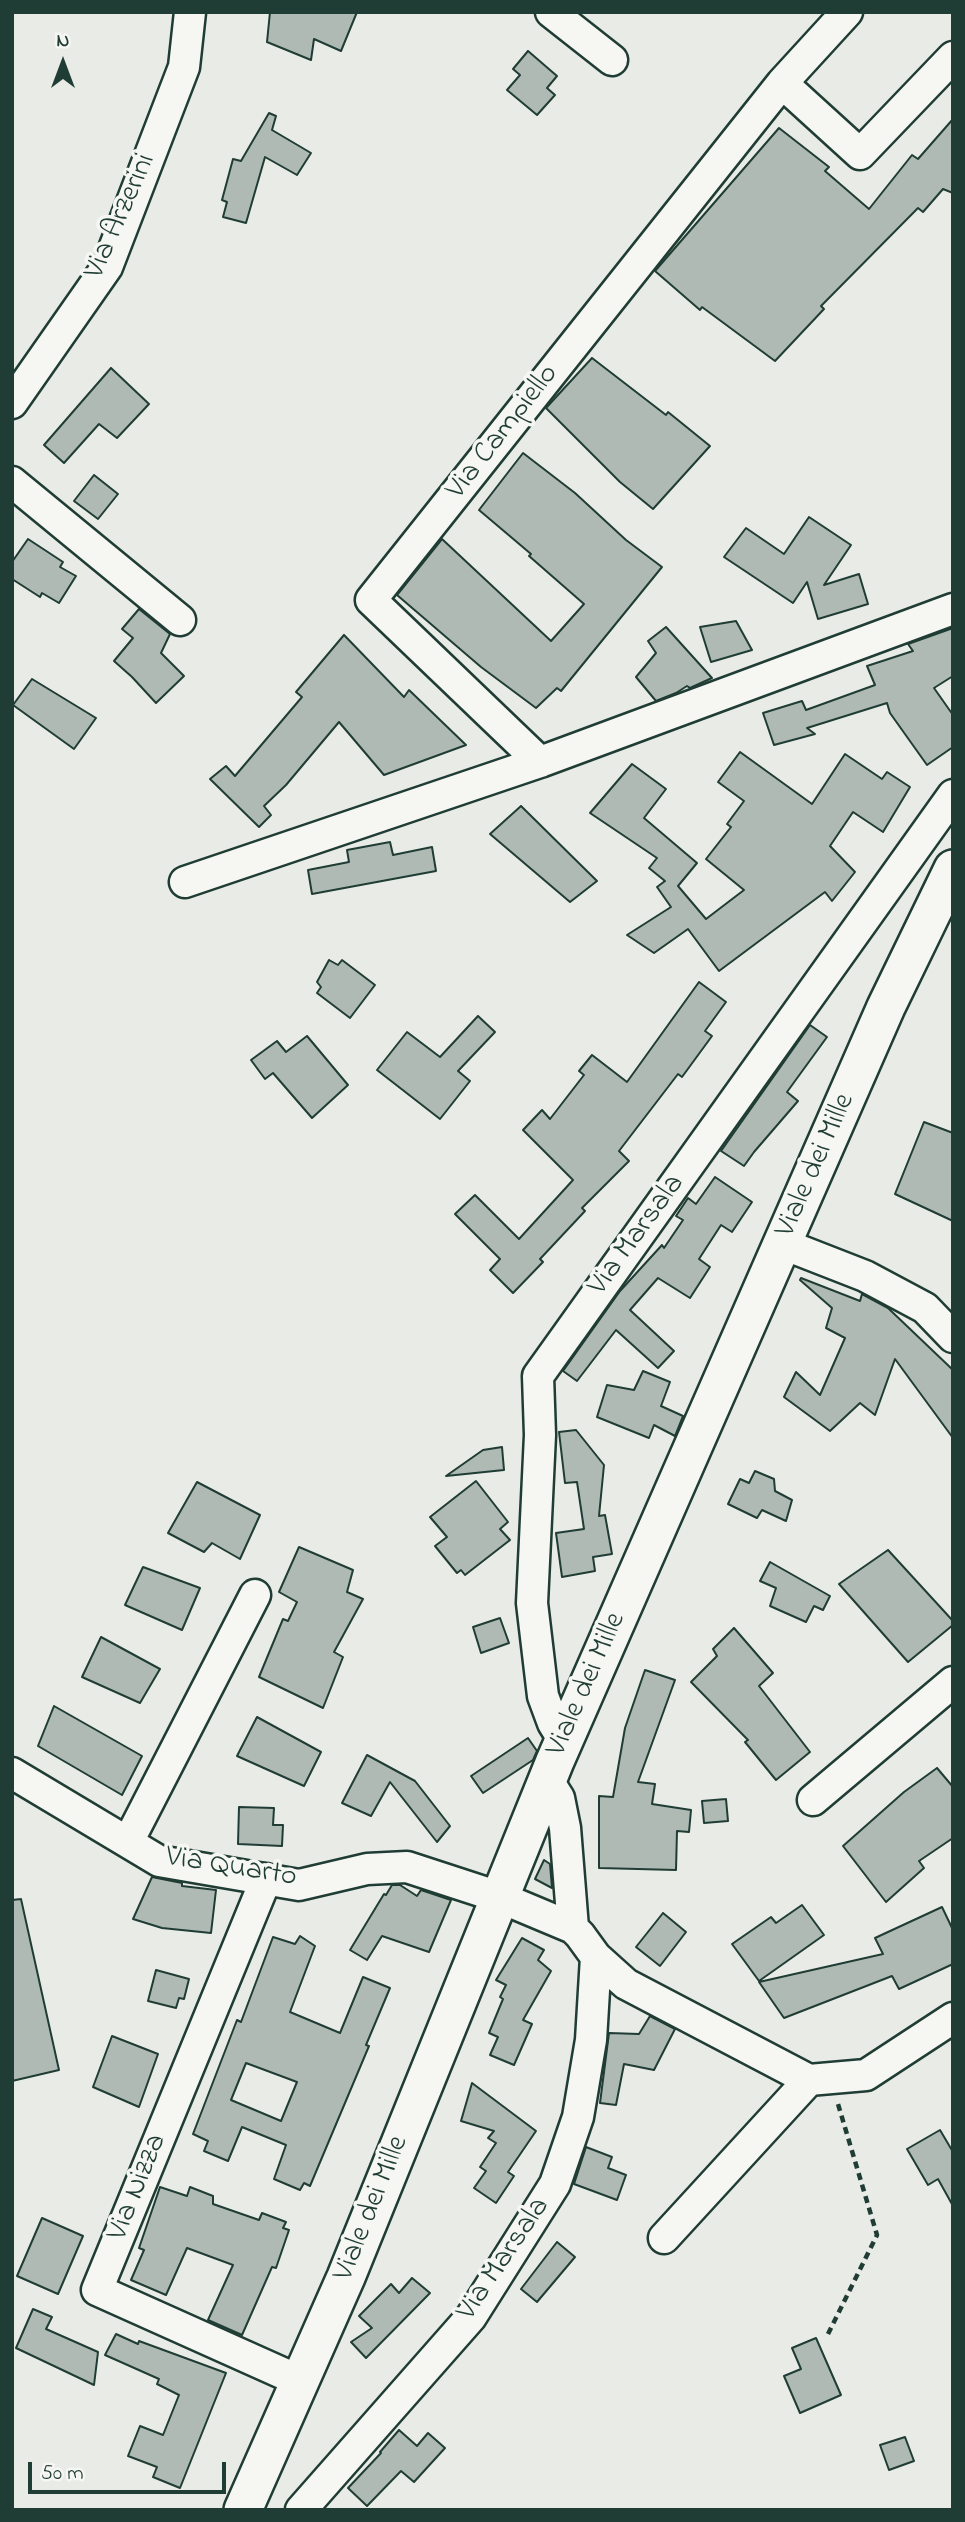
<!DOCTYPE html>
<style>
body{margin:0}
#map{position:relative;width:965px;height:2522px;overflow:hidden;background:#e9ebe7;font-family:"Indie Flower",sans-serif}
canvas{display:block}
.frame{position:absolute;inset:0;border:14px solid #1f3d34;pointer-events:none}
.north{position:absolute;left:28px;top:28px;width:70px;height:70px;-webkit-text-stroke:5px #f6f6f2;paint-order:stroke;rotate:0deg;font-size:19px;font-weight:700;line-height:28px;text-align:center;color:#1f3d34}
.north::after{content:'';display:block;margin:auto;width:24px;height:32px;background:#1f3d34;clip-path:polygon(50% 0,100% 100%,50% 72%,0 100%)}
.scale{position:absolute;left:28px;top:2462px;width:198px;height:32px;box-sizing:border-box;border:4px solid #1f3d34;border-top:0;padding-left:9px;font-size:21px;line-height:24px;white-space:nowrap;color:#1f3d34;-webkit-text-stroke:5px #f6f6f2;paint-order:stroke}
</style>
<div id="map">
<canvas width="965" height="2522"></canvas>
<div class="frame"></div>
<div class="north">N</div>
<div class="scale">50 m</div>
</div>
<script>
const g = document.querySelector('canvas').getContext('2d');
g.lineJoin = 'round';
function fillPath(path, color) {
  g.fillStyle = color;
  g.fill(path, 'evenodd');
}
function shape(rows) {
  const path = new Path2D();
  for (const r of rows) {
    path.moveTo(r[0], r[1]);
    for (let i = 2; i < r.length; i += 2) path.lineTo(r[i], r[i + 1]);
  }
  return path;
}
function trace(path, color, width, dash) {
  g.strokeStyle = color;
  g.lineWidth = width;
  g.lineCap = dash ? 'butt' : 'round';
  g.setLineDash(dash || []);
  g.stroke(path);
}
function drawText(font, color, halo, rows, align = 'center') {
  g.font = font + ' "Indie Flower",sans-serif';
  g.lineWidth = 7;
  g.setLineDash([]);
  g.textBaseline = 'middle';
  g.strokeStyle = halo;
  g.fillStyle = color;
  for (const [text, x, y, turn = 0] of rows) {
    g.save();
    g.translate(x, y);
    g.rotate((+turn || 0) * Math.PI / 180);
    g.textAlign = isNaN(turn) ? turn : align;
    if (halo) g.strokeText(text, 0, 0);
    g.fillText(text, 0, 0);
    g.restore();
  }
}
const building = shape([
 [270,12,357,12,341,51,314,39,311,60,267,42,270,12],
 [528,51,557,76,547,88,555,95,537,115,507,90,520,75,513,69,528,51],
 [269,113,276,116,272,130,311,153,297,175,265,157,246,223,223,217,227,202,222,200,233,159,241,161,269,113],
 [953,119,953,193,943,189,923,212,918,208,821,306,824,309,775,361,702,307,700,310,655,271,779,128,829,167,825,171,869,209,912,155,918,159,953,119],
 [592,358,666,415,668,412,710,446,653,509,620,482,546,408,592,358],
 [111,368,149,404,117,438,99,424,64,463,44,445,111,368],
 [523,453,575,493,626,540,662,567,561,691,557,688,536,708,481,667,397,595,442,539,551,641,584,604,529,556,531,554,479,510,523,453],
 [94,475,118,494,98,519,74,501,94,475],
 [809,517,851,545,824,585,859,574,868,604,818,619,807,582,793,603,724,557,746,528,784,554,809,517],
 [28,539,63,562,60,567,76,576,59,603,42,593,40,597,12,579,12,562,28,539],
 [139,609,170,634,161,653,184,676,156,703,132,677,114,661,133,638,122,629,139,609],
 [736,621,752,650,711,662,700,627,736,621],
 [666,627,712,678,690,688,687,686,676,693,656,701,636,677,656,653,648,641,666,627],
 [953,628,953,676,934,688,953,715,953,747,927,765,890,713,887,703,807,728,815,734,774,745,763,713,802,701,806,710,875,685,867,666,913,651,908,644,953,628],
 [344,635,404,697,409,690,466,745,384,775,339,722,286,785,264,806,271,815,259,827,210,779,226,766,235,776,302,697,296,692,344,635],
 [32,679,96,718,74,749,13,705,32,679],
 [740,752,812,804,845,754,882,779,887,772,910,787,883,832,853,812,830,846,855,872,832,901,825,892,719,971,688,929,654,953,627,935,671,907,657,887,665,881,649,868,657,858,590,813,632,764,666,789,644,818,697,863,678,886,706,919,744,890,706,859,731,827,727,824,744,801,718,782,740,752],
 [521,806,597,881,570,902,490,834,521,806],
 [390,842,393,855,432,847,436,871,312,894,308,870,349,862,347,850,390,842],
 [329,960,338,965,342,960,375,985,350,1018,317,993,321,987,317,982,329,960],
 [699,982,726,1002,705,1031,712,1036,682,1077,678,1074,619,1151,629,1161,582,1208,585,1211,540,1259,543,1262,513,1293,490,1270,500,1259,455,1214,475,1195,519,1239,573,1180,523,1130,542,1110,550,1119,584,1075,579,1071,592,1055,627,1082,699,982],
 [478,1016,495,1032,458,1071,470,1081,440,1119,377,1070,407,1032,440,1057,478,1016],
 [810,1025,827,1037,787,1092,798,1101,754,1152,744,1166,721,1151,810,1025],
 [307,1036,348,1085,312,1118,273,1073,265,1079,251,1060,277,1041,286,1052,307,1036],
 [924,1122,953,1133,953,1221,895,1194,924,1122],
 [715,1177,752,1202,732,1232,721,1225,699,1259,710,1267,690,1298,658,1278,630,1310,674,1351,658,1368,616,1330,577,1381,563,1371,620,1291,662,1245,664,1248,683,1220,676,1216,688,1198,696,1204,715,1177],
 [801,1278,860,1301,862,1294,888,1308,953,1370,953,1438,895,1359,875,1415,860,1403,830,1431,784,1397,796,1372,820,1395,845,1338,826,1328,832,1308,800,1280,801,1278],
 [643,1371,670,1382,661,1406,683,1416,675,1436,654,1425,649,1438,597,1417,607,1385,634,1390,643,1371],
 [576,1430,604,1465,599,1516,605,1515,612,1554,593,1557,595,1571,562,1577,556,1533,584,1529,577,1482,565,1483,559,1432,576,1430],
 [502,1447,504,1470,446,1476,483,1450,502,1447],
 [755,1471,774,1479,775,1491,792,1500,786,1521,762,1510,757,1518,728,1504,740,1479,749,1483,755,1471],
 [476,1481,508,1522,500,1529,510,1540,465,1575,461,1570,457,1573,435,1546,447,1537,430,1517,476,1481],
 [197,1482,260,1515,240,1559,212,1543,204,1552,168,1533,197,1482],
 [299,1547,353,1570,347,1592,363,1599,334,1652,343,1657,323,1708,259,1677,283,1619,288,1621,297,1602,279,1592,299,1547],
 [888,1550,953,1621,953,1625,908,1662,839,1584,888,1550],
 [770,1562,830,1596,823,1610,814,1606,806,1622,770,1606,776,1588,760,1581,770,1562],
 [143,1567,200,1588,182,1630,125,1605,143,1567],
 [500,1618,509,1643,481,1653,473,1627,500,1618],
 [734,1628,773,1673,759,1686,810,1752,776,1780,745,1742,748,1740,691,1682,717,1656,713,1649,734,1628],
 [101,1637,160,1669,140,1703,82,1677,101,1637],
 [645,1670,675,1680,638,1782,655,1784,652,1804,691,1810,689,1832,677,1831,676,1870,599,1868,599,1796,613,1797,625,1728,645,1670],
 [54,1706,142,1756,122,1795,38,1746,54,1706],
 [257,1717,321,1752,304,1786,237,1756,257,1717],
 [528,1738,537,1751,533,1760,483,1793,471,1776,528,1738],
 [367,1755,415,1781,450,1826,437,1842,390,1782,371,1816,342,1803,367,1755],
 [937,1768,953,1787,953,1838,919,1861,924,1868,886,1902,843,1846,904,1792,937,1768],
 [726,1799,728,1821,704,1823,702,1801,726,1799],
 [239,1807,274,1808,273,1825,283,1825,282,1846,238,1844,239,1807],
 [544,1860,550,1864,552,1888,535,1879,544,1860],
 [152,1877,182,1883,182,1886,216,1890,211,1933,162,1928,133,1919,152,1877],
 [392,1885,400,1885,417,1896,421,1890,451,1900,429,1952,382,1936,367,1960,350,1950,384,1894,386,1895,392,1885],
 [21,1899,59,2070,12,2081,12,1900,21,1899],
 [802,1905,824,1935,759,1981,732,1944,771,1917,776,1923,802,1905],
 [942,1907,953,1930,953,1964,899,1989,892,1976,784,2018,759,1982,883,1954,875,1938,942,1907],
 [663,1913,686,1932,660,1966,636,1947,663,1913],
 [300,1936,315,1946,290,2012,340,2033,363,1977,390,1988,366,2045,369,2046,310,2186,304,2183,300,2190,274,2179,286,2145,242,2127,228,2161,204,2151,208,2141,193,2134,237,2020,241,2022,273,1937,295,1944,300,1936],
 [246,2063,297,2082,281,2121,231,2100,246,2063],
 [522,1938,544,1950,538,1960,551,1971,523,2020,532,2024,514,2065,490,2055,498,2037,489,2033,503,1999,500,1997,506,1985,496,1980,522,1938],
 [156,1970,189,1979,184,1999,179,1998,176,2008,148,2001,156,1970],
 [650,2016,675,2029,654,2070,624,2064,616,2105,600,2103,609,2033,639,2034,650,2016],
 [112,2036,158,2054,139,2107,93,2087,112,2036],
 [472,2083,536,2131,508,2172,514,2176,496,2203,474,2188,486,2171,480,2167,496,2143,488,2138,494,2131,461,2121,472,2083],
 [940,2130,953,2152,953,2206,938,2179,928,2185,907,2149,940,2130],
 [586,2147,612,2157,608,2168,626,2175,617,2200,574,2184,586,2147],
 [160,2187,187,2196,190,2187,213,2196,213,2204,259,2220,262,2213,286,2222,283,2228,289,2230,276,2268,272,2267,242,2335,208,2320,233,2265,187,2248,166,2295,131,2280,144,2250,139,2248,160,2187],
 [42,2218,83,2236,58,2294,17,2276,42,2218],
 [557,2242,575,2257,537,2302,521,2289,557,2242],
 [412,2278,430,2293,366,2358,351,2342,372,2328,359,2316,391,2284,399,2293,412,2278],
 [33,2309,52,2317,46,2329,98,2352,94,2385,16,2348,33,2309],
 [116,2334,138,2344,139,2341,226,2373,180,2488,153,2477,157,2467,128,2456,140,2426,163,2435,179,2395,157,2384,159,2379,105,2355,116,2334],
 [816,2338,841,2395,800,2413,784,2376,801,2369,792,2348,816,2338],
 [399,2430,417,2446,428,2433,445,2448,414,2482,401,2471,367,2506,348,2488,381,2453,380,2452,399,2430],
 [905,2437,914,2461,889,2470,880,2445,905,2437]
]);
const path = shape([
 [828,2334,877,2235,838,2104]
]);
const minor = shape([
 [551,12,612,60],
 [782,83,860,154,953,57],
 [12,403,107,267,184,67,190,12],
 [12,482,180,620],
 [540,762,371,600,782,83,847,12],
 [185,882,540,762,953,609],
 [783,1244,865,1276,925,1308,953,1337],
 [564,1741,553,1723,543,1696,532,1603,540,1435,538,1376,953,795],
 [12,1773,159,1861,299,1885,367,1869,407,1867,499,1897,573,1928,580,1935,596,1957,626,1984,809,2080,866,2075,953,2018],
 [547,1779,559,1798,565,1828,573,1928],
 [813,1800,953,1682],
 [128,1842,255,1595],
 [266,1879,97,2290,300,2381],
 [664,2238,809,2080],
 [301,2510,471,2317,555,2184,578,2117,591,2040,596,1957]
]);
const major = shape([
 [243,2510,346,2277,555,1761,886,1007,953,869]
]);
const streetNames = [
 ["Via Arzerini",122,217,-66],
 ["Via Campiello",504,433,-52],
 ["Viale dei Mille",817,1166,-66],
 ["Via Marsala",638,1236,-54],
 ["Viale dei Mille",588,1685,-66],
 ["Via Quarto",231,1869,9],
 ["Via Nizza",139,2188,-68],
 ["Viale dei Mille",373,2209,-68],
 ["Via Marsala",505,2260,-56]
];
fillPath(building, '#b0bab5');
trace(building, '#1f3d34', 2);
trace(minor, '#1f3d34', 35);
trace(major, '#1f3d34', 42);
trace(path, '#1f3d34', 4.5, [7, 5]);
trace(minor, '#f6f6f2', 30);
trace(major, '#f6f6f2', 37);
drawText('30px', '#1f3d34', '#f6f6f2', streetNames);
</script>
